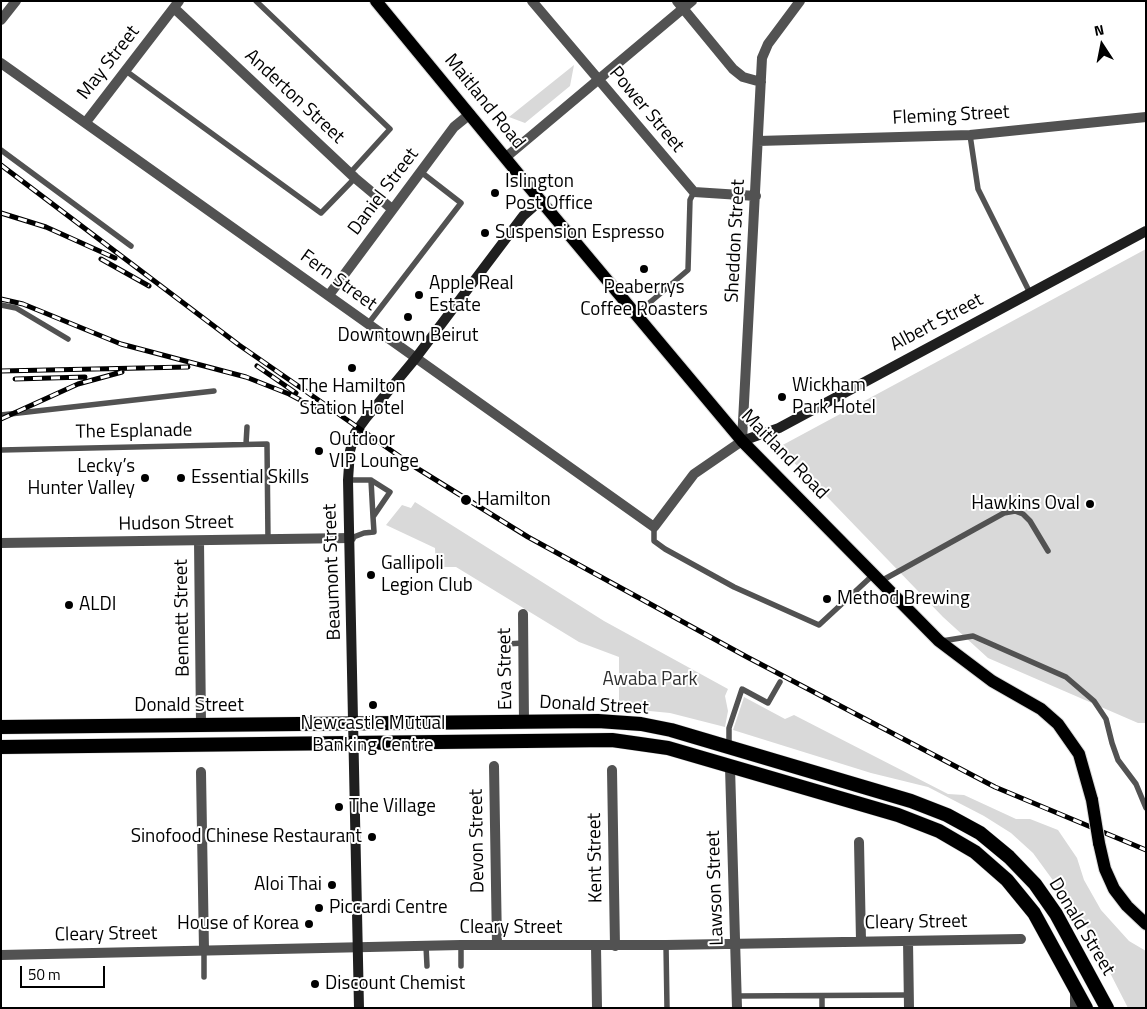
<!DOCTYPE html>
<meta charset="utf-8">
<style>
body{margin:0}
#map{position:relative;width:1147px;height:1009px;overflow:hidden;background:#fff;font-family:"Titillium Web",sans-serif}
canvas{display:block}
.frame{position:absolute;inset:0;border:2px solid #000;pointer-events:none}
.north{position:absolute;left:1077px;top:20px;width:50px;height:50px;-webkit-text-stroke:4px #fff;paint-order:stroke;rotate:349deg;font-size:14px;font-weight:700;line-height:20px;text-align:center;color:#000}
.north::after{content:'';display:block;margin:auto;width:18px;height:22px;background:#000;clip-path:polygon(50% 0,100% 100%,50% 72%,0 100%)}
.scale{position:absolute;left:20px;top:966px;width:85px;height:22px;box-sizing:border-box;border:2px solid #000;border-top:0;padding-left:6px;font-size:15px;line-height:18px;white-space:nowrap;color:#000;-webkit-text-stroke:4px #fff;paint-order:stroke}
</style>
<div id="map">
<canvas width="1147" height="1009"></canvas>
<div class="frame"></div>
<div class="north">N</div>
<div class="scale">50 m</div>
</div>
<script>
const g = document.querySelector('canvas').getContext('2d');
g.lineJoin = 'round';
function fillPath(path, color) {
  g.fillStyle = color;
  g.fill(path, 'evenodd');
}
function shape(rows) {
  const path = new Path2D();
  for (const r of rows) {
    path.moveTo(r[0], r[1]);
    for (let i = 2; i < r.length; i += 2) path.lineTo(r[i], r[i + 1]);
  }
  return path;
}
function trace(path, color, width, dash) {
  g.strokeStyle = color;
  g.lineWidth = width;
  g.lineCap = dash ? 'butt' : 'round';
  g.setLineDash(dash || []);
  g.stroke(path);
}
function drawText(font, color, halo, rows, align = 'center') {
  g.font = font + ' "Titillium Web",sans-serif';
  g.lineWidth = 4;
  g.setLineDash([]);
  g.textBaseline = 'middle';
  g.strokeStyle = halo;
  g.fillStyle = color;
  for (const [text, x, y, turn = 0] of rows) {
    g.save();
    g.translate(x, y);
    g.rotate((+turn || 0) * Math.PI / 180);
    g.textAlign = isNaN(turn) ? turn : align;
    if (halo) g.strokeText(text, 0, 0);
    g.fillText(text, 0, 0);
    g.restore();
  }
}
const green = shape([
 [574,65,570,86,525,123,509,117],
 [1146,249,1146,723,1138,723,988,658,943,617,779,447],
 [415,502,604,621,728,689,725,696,728,711,725,727,670,713,619,708,619,657,579,642,456,567,436,567,435,548,386,525,402,505,411,508],
 [744,697,785,719,794,715,948,794,964,795,1016,819,1030,819,1058,830,1077,858,1084,880,1101,910,1129,941,1146,951,1146,1008,1128,1008,1085,924,1033,853,1011,833,984,816,928,787,871,773,733,730]
]);
const service = shape([
 [256,1,390,129,350,173],
 [126,71,321,213,355,178],
 [970,135,978,189,1030,293],
 [1,150,131,246],
 [1,305,16,308,68,339],
 [635,315,688,270,690,200,694,192],
 [368,324,461,203,421,172],
 [1,415,214,391],
 [246,444,247,427],
 [1,450,267,444,268,540],
 [348,480,371,480,390,492,373,517,374,532,364,533,351,538],
 [371,480,373,517],
 [654,527,654,541,665,549,734,587,819,625,873,575],
 [881,581,1004,513,1015,511,1023,514,1030,521,1048,551],
 [942,641,973,636,1066,677,1094,701,1106,719,1112,743,1118,760,1136,784,1146,808],
 [507,644,523,643],
 [729,746,729,728,742,689,768,703,780,682],
 [461,945,461,966],
 [666,945,667,1008],
 [426,946,427,966],
 [204,950,204,977],
 [737,996,909,995],
 [822,997,822,1008]
]);
const minor = shape([
 [532,1,694,192,756,196],
 [677,1,733,69,743,77,761,82],
 [174,8,355,178,392,209],
 [1,20,16,1],
 [1,63,654,527,694,474,742,441,762,58,768,44,800,1],
 [86,122,179,1],
 [758,141,970,135,1146,117],
 [505,158,692,1],
 [329,295,454,127,470,114],
 [199,541,201,724],
 [1,543,351,538],
 [523,614,524,722],
 [494,766,497,945],
 [730,767,737,1008],
 [612,770,615,946],
 [201,772,204,950],
 [859,842,861,941],
 [908,941,909,1008],
 [596,946,597,1008],
 [1,955,461,945,666,945,1021,939],
 [1075,989,1075,1008]
]);
const secondary = shape([
 [742,441,779,428,1146,231],
 [359,1008,348,480,350,451,355,433,366,418,415,359,523,216,540,201]
]);
const primary = shape([
 [376,1,530,188,742,441,939,641,992,681,1041,709,1058,724,1079,754,1092,800],
 [1099,843,1105,869,1114,889,1127,906,1146,924]
]);
const trunk = shape([
 [1,727,598,721,641,724,671,730,911,801,947,815,980,833,1009,857,1035,884,1056,914,1107,1008],
 [1,747,612,740,668,748,898,815,939,831,975,852,1007,880,1034,913,1086,1008]
]);
const rail = shape([
 [1,165,239,345,415,467,528,537,747,657,995,787,1146,850],
 [1,213,46,227,115,258],
 [101,259,149,286],
 [1,299,23,304,121,344,246,377,289,394,323,412],
 [257,366,296,393],
 [1,371,188,367],
 [15,379,85,377],
 [1,419,78,384,122,372]
]);
const primaryBridge = shape([
 [1092,800,1099,843]
]);
const markers = [
 [495,193,5,"#000"],
 [485,233,5,"#000"],
 [644,269,5,"#000"],
 [419,295,5,"#000"],
 [408,317,5,"#000"],
 [352,368,5,"#000"],
 [782,397,5,"#000"],
 [319,451,5,"#000"],
 [145,478,5,"#000"],
 [181,478,5,"#000"],
 [466,500,6,"#000"],
 [1090,504,5,"#000"],
 [371,575,5,"#000"],
 [827,599,5,"#000"],
 [69,605,5,"#000"],
 [373,705,5,"#000"],
 [339,807,5,"#000"],
 [372,837,5,"#000"],
 [332,885,5,"#000"],
 [319,908,5,"#000"],
 [309,924,5,"#000"],
 [315,984,5,"#000"]
];
const streetNames = [
 ["May Street",109,63,-52],
 ["Anderton Street",294,97,43],
 ["Maitland Road",484,102,51],
 ["Power Street",646,110,50],
 ["Fleming Street",951,116,-3],
 ["Daniel Street",384,192,-53],
 ["Sheddon Street",736,241,-87],
 ["Fern Street",338,281,36],
 ["Albert Street",937,323,-28],
 ["The Esplanade",134,432,-1],
 ["Maitland Road",784,455,46],
 ["Hudson Street",176,524,-1],
 ["Beaumont Street",333,572,-92],
 ["Bennett Street",183,618,-91],
 ["Eva Street",506,669,-91],
 ["Donald Street",189,706],
 ["Donald Street",594,706,3],
 ["Devon Street",478,841,-91],
 ["Kent Street",596,858,-91],
 ["Lawson Street",716,888,-92],
 ["Cleary Street",916,923,-1],
 ["Donald Street",1081,927,59],
 ["Cleary Street",511,928],
 ["Cleary Street",106,935,-1]
];
const poiNames = [
 ["Islington",505,182],
 ["Post Office",505,204],
 ["Suspension Espresso",495,233],
 ["Apple Real",429,284],
 ["Estate",429,306],
 ["Peaberrys",644,288,"center"],
 ["Coffee Roasters",644,310,"center"],
 ["Downtown Beirut",408,336,"center"],
 ["Wickham",792,386],
 ["Park Hotel",792,408],
 ["The Hamilton",352,387,"center"],
 ["Station Hotel",352,409,"center"],
 ["Outdoor",329,440],
 ["VIP Lounge",329,462],
 ["Lecky’s",135,467,"right"],
 ["Hunter Valley",135,489,"right"],
 ["Essential Skills",191,478],
 ["Hamilton",477,500],
 ["Hawkins Oval",1080,504,"right"],
 ["Gallipoli",381,564],
 ["Legion Club",381,586],
 ["Method Brewing",837,599],
 ["ALDI",79,605],
 ["Newcastle Mutual",373,724,"center"],
 ["Banking Centre",373,746,"center"],
 ["The Village",349,807],
 ["Sinofood Chinese Restaurant",362,837,"right"],
 ["Aloi Thai",322,885,"right"],
 ["Piccardi Centre",329,908],
 ["House of Korea",299,924,"right"],
 ["Discount Chemist",325,984]
];
const parkNames = [
 ["Awaba Park",650,680]
];
fillPath(green, '#d9d9d9');
trace(primary, '#dbdbdb', 14);
trace(trunk, '#dbdbdb', 15);
trace(service, '#525252', 5.5);
trace(minor, '#525252', 10);
trace(secondary, '#1f1f1f', 10);
trace(primary, '#000', 12);
trace(trunk, '#000', 14);
trace(rail, '#000', 5);
trace(rail, '#fff', 3, [9]);
trace(primaryBridge, '#dbdbdb', 14, []);
trace(primaryBridge, '#000', 12);
for (const [x, y, r, color] of markers) {
  const dot = new Path2D();
  dot.arc(x, y, r, 0, 2 * Math.PI);
  g.fillStyle = color;
  g.fill(dot);
  trace(dot, '#fff', 2);
}
drawText('19px', '#000', '#fff', streetNames);
drawText('19px', '#000', '#fff', poiNames, 'left');
drawText('19px', '#303030', '#fff', parkNames);
</script>
